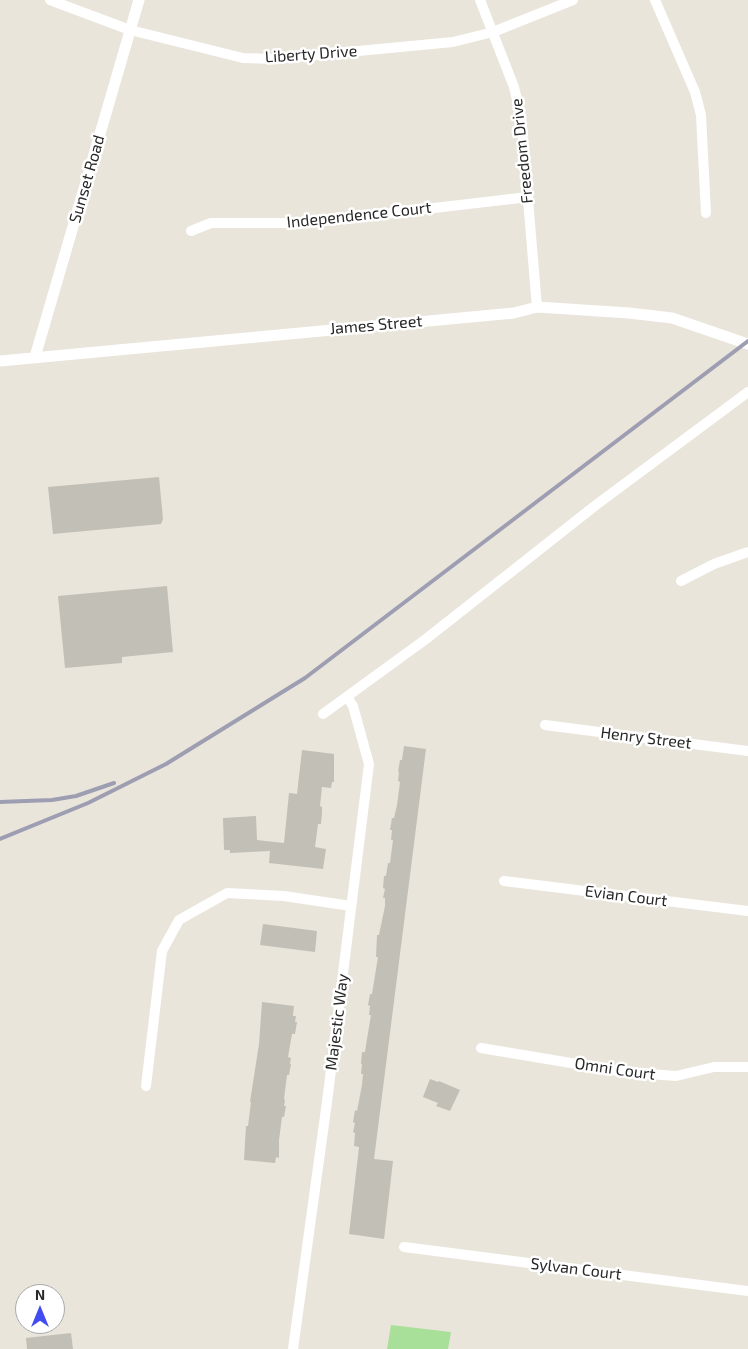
<!DOCTYPE html>
<style>
body{margin:0}
#map{position:relative;width:748px;height:1349px;overflow:hidden;background:#eae5db;font-family:"Exo 2",sans-serif}
canvas{display:block}
.north{position:absolute;left:15px;top:1284px;width:50px;height:50px;box-sizing:border-box;background:#fff;border:1px solid #a9a9a9;border-radius:50%;rotate:0deg;font-size:14px;font-weight:700;line-height:20px;text-align:center;color:#282828}
.north::after{content:'';display:block;margin:auto;width:18px;height:22px;background:#414cf1;clip-path:polygon(50% 0,100% 100%,50% 72%,0 100%)}
</style>
<div id="map">
<canvas width="748" height="1349"></canvas>
<div class="north">N</div>
</div>
<script>
const g = document.querySelector('canvas').getContext('2d');
g.lineJoin = 'round';
function fillPath(path, color) {
  g.fillStyle = color;
  g.fill(path, 'evenodd');
}
function shape(rows) {
  const path = new Path2D();
  for (const r of rows) {
    path.moveTo(r[0], r[1]);
    for (let i = 2; i < r.length; i += 2) path.lineTo(r[i], r[i + 1]);
  }
  return path;
}
function trace(path, color, width, dash) {
  g.strokeStyle = color;
  g.lineWidth = width;
  g.lineCap = dash ? 'butt' : 'round';
  g.setLineDash(dash || []);
  g.stroke(path);
}
function drawText(font, color, halo, rows, align = 'center') {
  g.font = font + ' "Exo 2",sans-serif';
  g.lineWidth = 5;
  g.setLineDash([]);
  g.textBaseline = 'middle';
  g.strokeStyle = halo;
  g.fillStyle = color;
  for (const [text, x, y, turn = 0] of rows) {
    g.save();
    g.translate(x, y);
    g.rotate((+turn || 0) * Math.PI / 180);
    g.textAlign = isNaN(turn) ? turn : align;
    if (halo) g.strokeText(text, 0, 0);
    g.fillText(text, 0, 0);
    g.restore();
  }
}
const green = shape([
 [391,1325,451,1332,448,1349,387,1349]
]);
const building = shape([
 [159,477,163,519,161,524,53,534,48,487],
 [167,586,173,652,122,657,122,663,65,668,58,596],
 [404,746,426,749,374,1159,393,1161,384,1239,349,1234,359,1147,354,1146,355,1133,353,1132,355,1123,353,1122,355,1110,357,1111,362,1085,363,1074,361,1074,362,1064,361,1064,362,1052,365,1052,367,1039,371,1015,369,1015,370,1006,368,1005,370,994,372,994,378,957,376,957,377,935,379,935,385,906,385,898,383,898,385,889,383,888,384,876,386,876,388,863,390,863,393,840,391,840,392,830,390,830,392,818,394,818,397,805,400,782,398,781,399,772,398,772,400,760,402,760],
 [302,750,334,754,334,782,332,782,331,788,322,787,320,806,322,807,322,813,321,824,318,824,315,847,326,849,323,869,269,863,270,851,230,853,230,850,224,850,223,818,256,816,257,840,284,843,289,793,297,794],
 [263,924,317,931,315,952,260,945],
 [262,1002,294,1006,293,1016,296,1016,295,1022,297,1022,295,1034,292,1034,288,1057,291,1058,290,1064,291,1064,289,1075,287,1075,284,1099,285,1100,284,1106,286,1106,284,1117,282,1117,279,1140,279,1158,276,1157,275,1163,244,1160,246,1126,248,1126,251,1102,250,1102,259,1044],
 [430,1079,438,1082,439,1081,460,1090,450,1111,436,1106,438,1103,423,1097],
 [71,1333,73,1349,27,1349,26,1338]
]);
const minor = shape([
 [50,0,130,30,243,58,274,59,453,42,493,32,573,0],
 [480,0,514,87,521,117,537,307],
 [655,0,695,92,701,115,706,213],
 [191,231,211,223,306,223,528,197],
 [681,581,714,564,748,552],
 [323,714,426,639,596,505,748,392],
 [545,725,748,751],
 [504,881,748,911],
 [481,1048,625,1072,676,1076,714,1067,748,1067],
 [146,1086,162,951,179,920,227,893,284,896,351,906],
 [404,1247,748,1291],
 [293,1349,327,1102,369,764,353,706,347,697]
]);
const tertiary = shape([
 [35,357,139,0],
 [0,361,514,313,537,307,629,313,672,318,748,344]
]);
const rail = shape([
 [0,802,52,800,76,796,114,783],
 [0,839,88,803,166,764,305,678,748,341]
]);
const streetNames = [
 ["Liberty Drive",311,54,-4],
 ["Freedom Drive",522,151,-96],
 ["Sunset Road",87,179,-74],
 ["Independence Court",359,215,-6],
 ["James Street",376,325,-5],
 ["Henry Street",646,738,7],
 ["Evian Court",626,896,7],
 ["Majestic Way",337,1022,-83],
 ["Omni Court",615,1069,8],
 ["Sylvan Court",576,1269,7]
];
fillPath(green, '#a8df99');
fillPath(building, '#c2bfb6');
trace(minor, '#fff', 10);
trace(tertiary, '#fff', 11);
trace(rail, '#9e9eb2', 4);
drawText('16px', '#282828', '#fff', streetNames);
</script>
